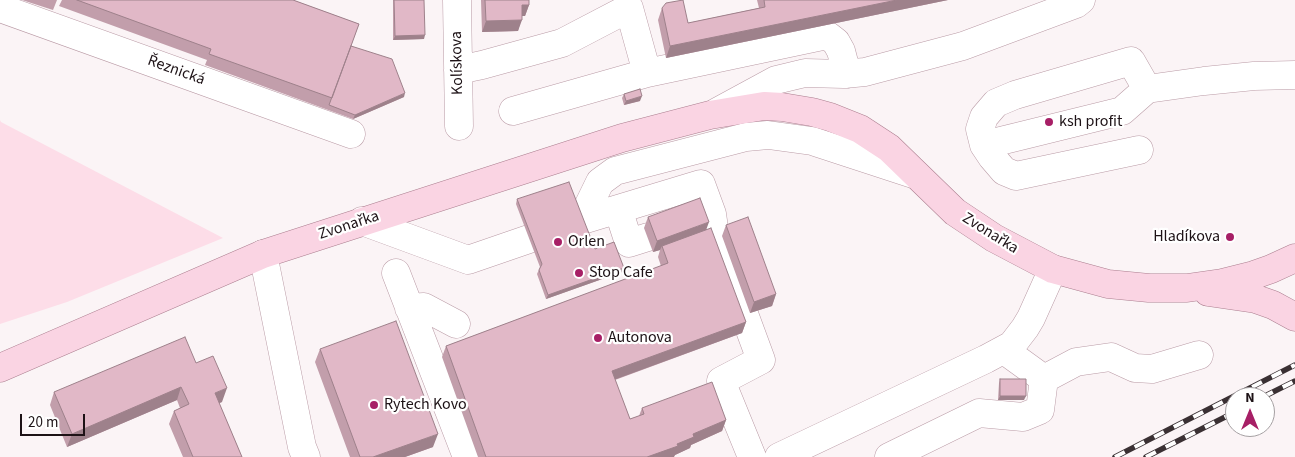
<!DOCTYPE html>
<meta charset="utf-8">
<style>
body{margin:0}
#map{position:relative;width:1295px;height:457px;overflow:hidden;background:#fbf4f6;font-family:"Source Sans 3",sans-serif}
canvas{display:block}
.north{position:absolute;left:1225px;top:387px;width:50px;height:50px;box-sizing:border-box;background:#fff;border:1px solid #a5a0a2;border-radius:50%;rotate:0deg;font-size:14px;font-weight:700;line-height:20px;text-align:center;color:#1d1216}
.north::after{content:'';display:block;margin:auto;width:18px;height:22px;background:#a71f66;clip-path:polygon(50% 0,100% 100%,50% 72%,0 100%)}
.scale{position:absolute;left:20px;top:414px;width:65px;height:22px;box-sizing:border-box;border:2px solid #1d1216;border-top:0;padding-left:6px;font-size:15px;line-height:18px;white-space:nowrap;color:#1d1216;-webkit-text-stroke:4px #fff;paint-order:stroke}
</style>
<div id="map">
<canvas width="1295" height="457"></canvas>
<div class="north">N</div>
<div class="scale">20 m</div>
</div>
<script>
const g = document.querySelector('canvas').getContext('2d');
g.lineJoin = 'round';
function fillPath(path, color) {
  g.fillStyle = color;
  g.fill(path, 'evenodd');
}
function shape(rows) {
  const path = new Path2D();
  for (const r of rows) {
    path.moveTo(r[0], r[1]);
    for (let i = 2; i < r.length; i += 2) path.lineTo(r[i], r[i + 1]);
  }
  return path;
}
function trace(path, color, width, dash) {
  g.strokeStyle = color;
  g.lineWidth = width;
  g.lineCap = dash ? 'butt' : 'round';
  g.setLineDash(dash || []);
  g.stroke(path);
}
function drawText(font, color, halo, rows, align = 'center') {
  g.font = font + ' "Source Sans 3",sans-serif';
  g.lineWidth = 4.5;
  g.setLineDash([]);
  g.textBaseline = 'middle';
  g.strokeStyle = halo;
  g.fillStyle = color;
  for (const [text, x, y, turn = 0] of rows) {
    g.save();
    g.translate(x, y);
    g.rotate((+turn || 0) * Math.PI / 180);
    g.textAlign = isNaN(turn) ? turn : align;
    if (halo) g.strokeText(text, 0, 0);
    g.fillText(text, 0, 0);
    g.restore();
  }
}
const green = shape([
 [0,120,1,122,223,238,67,302,0,324]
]);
const minor = shape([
 [457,0,459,126],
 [0,8,351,134],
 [458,70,482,65,562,43,629,8,647,73],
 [513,111,647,73,827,35,836,42,841,51,847,74],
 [717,112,776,80,805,73,844,74,865,72,963,46,1076,4,1081,0],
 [984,145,1122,111,1147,89,1204,81,1254,76,1295,75],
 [1139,150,1016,176,1004,171,992,157,984,145,980,129,984,117,996,103,1015,95,1131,61,1147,89],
 [618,209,629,243,648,237],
 [582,220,701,184,712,214,715,235,761,360,721,381,752,457],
 [362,221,468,260,529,239],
 [581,221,600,182,615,171,746,137,768,135,812,141,916,175],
 [263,254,302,447,306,457],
 [396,273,467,457],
 [409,308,424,307,456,324],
 [1044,379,1076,362,1111,357,1135,368,1152,369,1199,355],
 [779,457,986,359,1012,345,1025,328,1031,318,1053,269],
 [889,457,979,413,1023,417,1040,410,1044,379,1004,350]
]);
const major = shape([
 [1208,292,1256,299,1273,305,1295,317],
 [0,368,263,254,622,138,710,115,764,106,782,107,812,112,830,117,860,129,889,148,955,212,994,238,1053,269,1108,284,1149,288,1187,288,1222,283,1254,275,1271,269,1295,258]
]);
const rail = shape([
 [1263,397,1295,381],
 [1115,457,1295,365],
 [1146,457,1235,412]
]);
const wall = shape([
 [22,0,57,0,53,10],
 [62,0,293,0,359,24,331,101,404,97,353,119,205,65,207,60,59,6],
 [393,0,424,0,424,39,393,40],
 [481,0,529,0,529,5,525,16,522,16,518,31,482,32],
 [757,0,948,0,666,58,658,20,662,8,688,23,759,8],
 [624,94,640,101,624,105,622,98],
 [517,199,595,249,622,272,546,299,537,274,540,267,516,204],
 [648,217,707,229,746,322,742,333,615,380,630,419,639,416,642,408,726,420,722,431,691,445,690,448,675,455,673,457,478,457,442,357,446,346,661,266,658,257,660,250,653,252,644,228],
 [726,225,776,294,772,306,750,313,722,236],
 [320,349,433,447,405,457,350,457,315,362],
 [196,363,222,402,219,403,242,457,183,457,169,424,174,411,180,408,177,400,67,447,50,405,54,392],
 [1000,379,1024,400,998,400,999,383]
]);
const shadedWall = shape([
 [897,0,948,0,666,58,670,46],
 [522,5,529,5,525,16,518,16],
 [522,20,518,31,482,32,486,21],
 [425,35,424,39,393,40,395,36],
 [405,93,404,97,353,119,355,115],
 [642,96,640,101,624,105,626,101],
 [709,222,705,233,662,246,660,250,653,252,657,241],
 [624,268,622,272,546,299,548,295],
 [776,294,772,306,750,313,754,302],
 [746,322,742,333,608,382,612,371],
 [181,387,177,400,67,447,72,434],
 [227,388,222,402,210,407,215,393],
 [1000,396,1026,396,1024,400,998,400],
 [726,420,722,431,691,445,690,448,675,455,674,457,647,457,677,444,693,434],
 [438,434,433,447,405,457,373,457]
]);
const building = shape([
 [77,0,293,0,359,24,332,98,209,54,211,49,77,0],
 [394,0,424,0,425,35,395,36,394,0],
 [485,0,529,0,529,5,522,5,522,20,486,21,485,0],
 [683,0,688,23,765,7,764,0,897,0,670,46,662,8,666,3,683,0],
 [351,46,392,59,405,93,355,115,329,105,351,46],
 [640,89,642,96,626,101,624,94,640,89],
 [569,182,595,249,614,242,624,268,548,295,539,270,542,264,517,199,569,182],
 [700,198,709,222,657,241,648,217,700,198],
 [748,217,776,294,754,302,726,225,748,217],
 [711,228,746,322,612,371,630,419,644,414,642,408,712,382,726,420,693,434,694,437,677,444,678,446,647,457,486,457,446,346,668,263,662,246,711,228],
 [396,321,438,434,373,457,360,457,320,349,396,321],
 [185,337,196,363,213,356,227,388,215,393,242,457,193,457,174,411,189,404,181,387,72,434,54,392,185,337],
 [1000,379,1026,379,1026,396,1000,396,1000,379]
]);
const markers = [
 [1049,122,5,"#a71f66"],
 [1230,237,5,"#a71f66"],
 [558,242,5,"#a71f66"],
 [579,273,5,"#a71f66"],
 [598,338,5,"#a71f66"],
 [374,405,5,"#a71f66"]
];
const streetNames = [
 ["Kolískova",458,63,-91],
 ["Řeznická",176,71,20],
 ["Zvonařka",349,226,-18],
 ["Zvonařka",990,234,32]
];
const poiNames = [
 ["ksh profit",1059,122],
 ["Hladíkova",1220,237,"right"],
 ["Orlen",568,242],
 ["Stop Cafe",589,273],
 ["Autonova",608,338],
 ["Rytech Kovo",384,405]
];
fillPath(green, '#fddde8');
trace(minor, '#ba9ba6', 29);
trace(major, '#ab7e8f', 29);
trace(minor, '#fff', 28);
trace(major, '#fad4e3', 28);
trace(rail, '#3a3033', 5.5);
trace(rail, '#fff', 4, [11]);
fillPath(wall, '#c29eab');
fillPath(shadedWall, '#9e818b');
fillPath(building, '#e1b8c7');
trace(building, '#9e818b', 1);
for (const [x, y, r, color] of markers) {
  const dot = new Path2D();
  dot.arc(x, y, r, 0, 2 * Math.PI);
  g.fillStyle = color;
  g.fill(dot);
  trace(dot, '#fff', 2);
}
drawText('16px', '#1d1216', '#fff', streetNames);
drawText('16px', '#1d1216', '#fff', poiNames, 'left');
</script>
